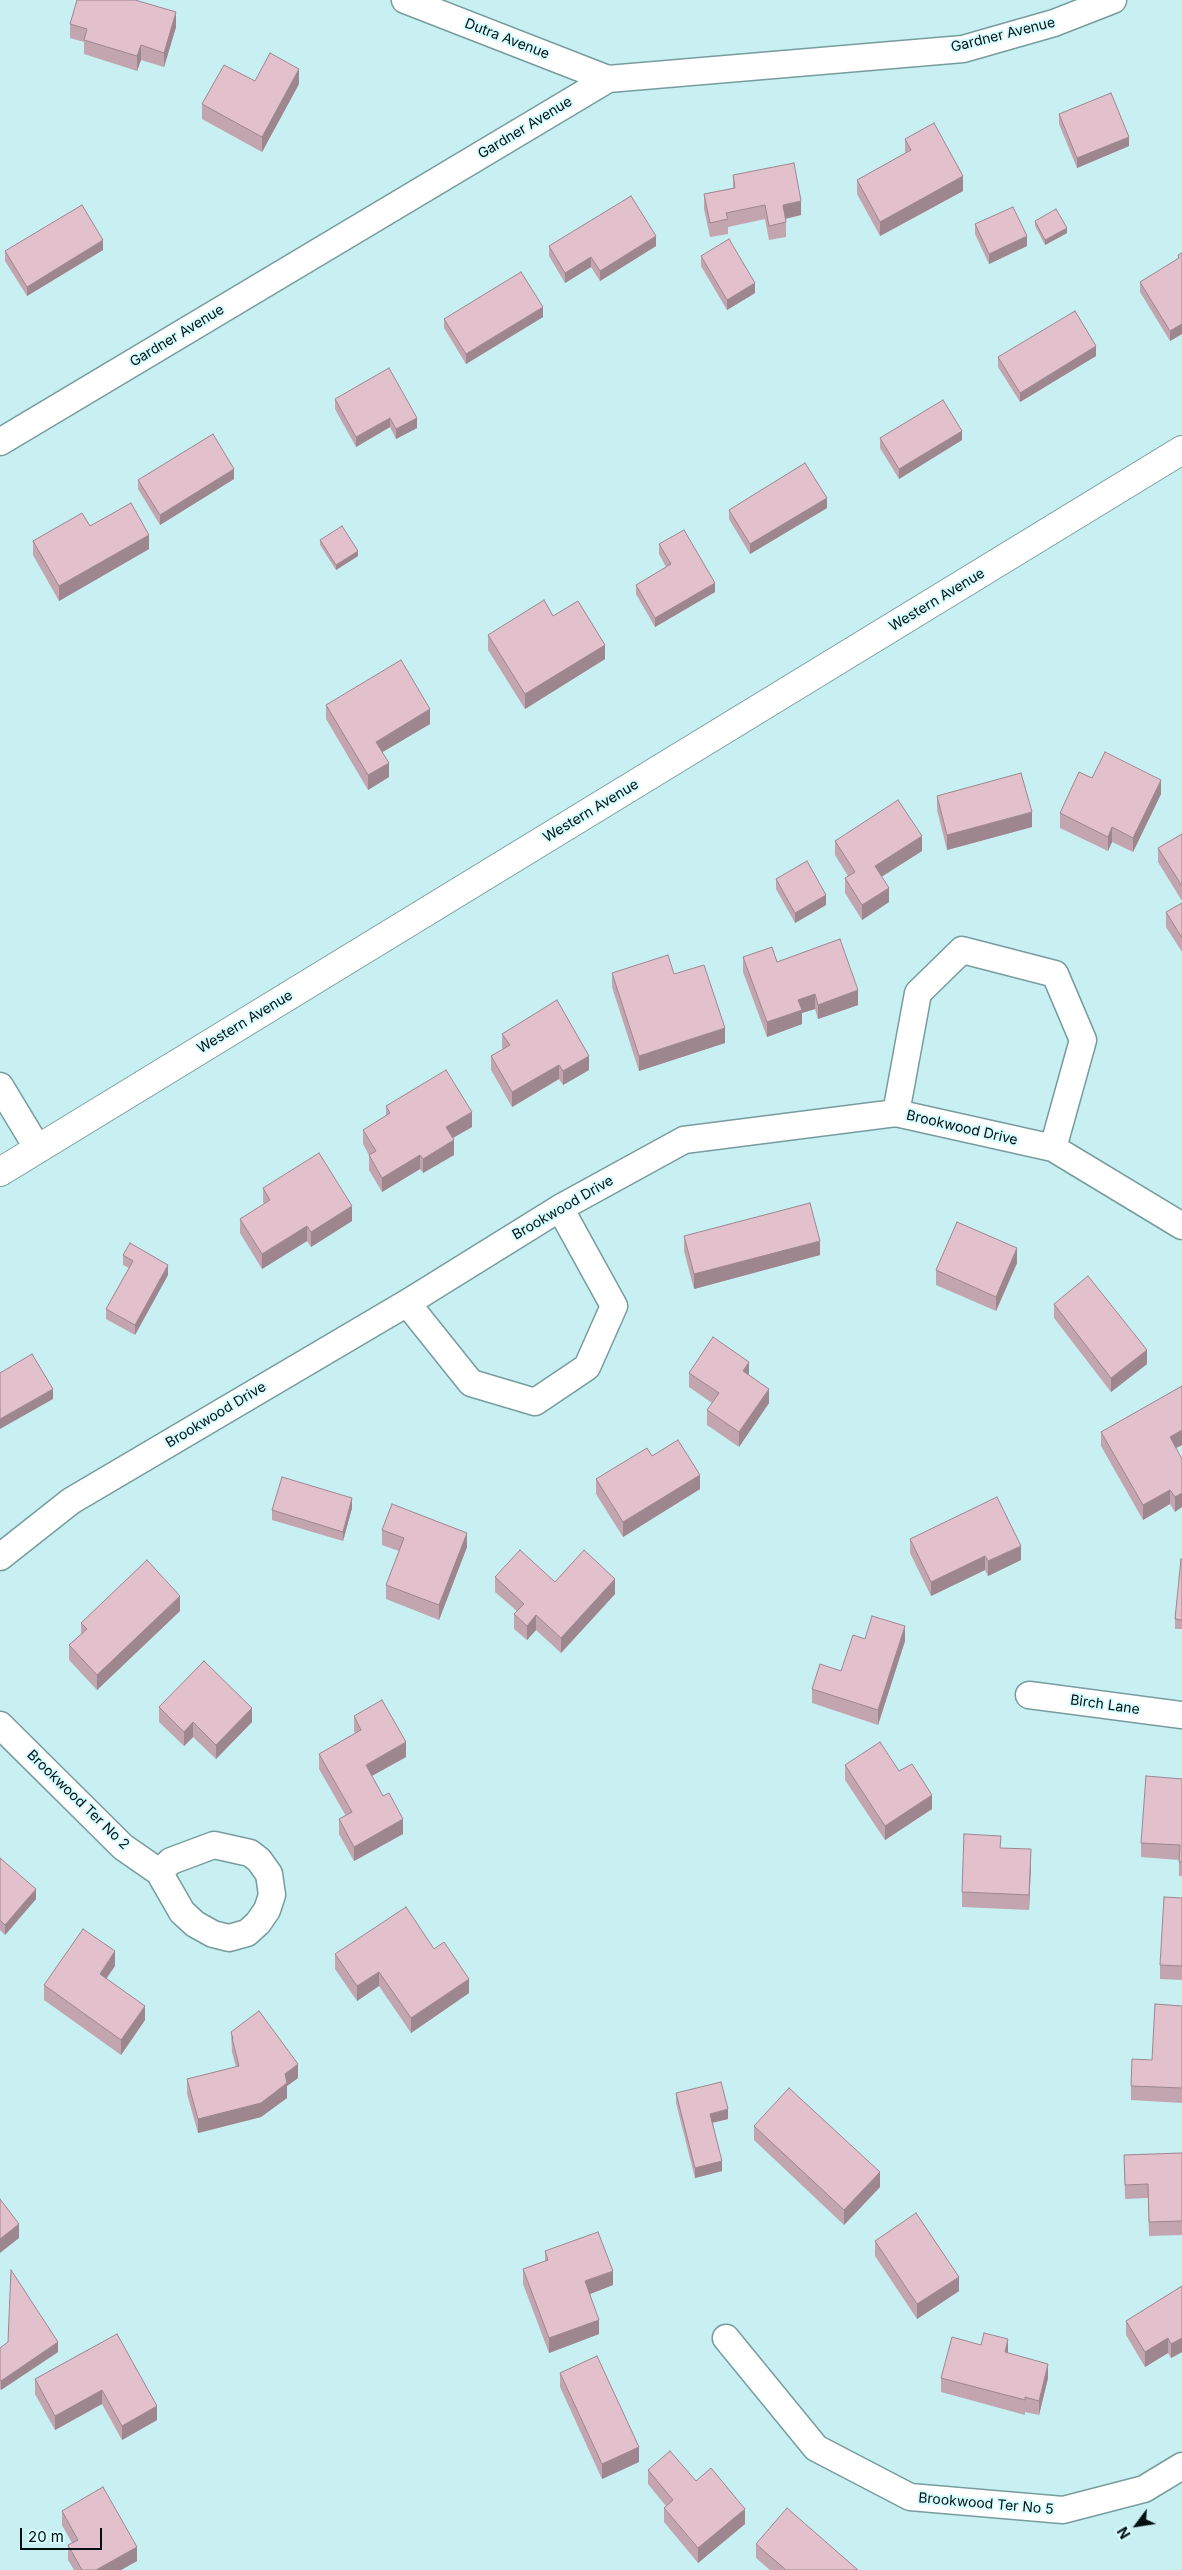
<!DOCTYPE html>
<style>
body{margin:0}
#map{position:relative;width:1182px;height:2570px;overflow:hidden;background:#c8eff2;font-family:Inter,sans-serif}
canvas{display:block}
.north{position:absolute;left:1112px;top:2500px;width:50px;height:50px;-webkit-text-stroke:4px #d5fcff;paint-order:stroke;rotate:239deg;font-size:14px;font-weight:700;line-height:20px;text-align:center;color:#031011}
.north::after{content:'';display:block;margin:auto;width:18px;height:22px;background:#031011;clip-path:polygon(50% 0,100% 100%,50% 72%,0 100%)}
.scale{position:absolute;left:20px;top:2528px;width:82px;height:22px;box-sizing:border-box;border:2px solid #031011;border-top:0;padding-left:6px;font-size:15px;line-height:18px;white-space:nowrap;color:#031011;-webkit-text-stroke:4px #d5fcff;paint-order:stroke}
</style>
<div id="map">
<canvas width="1182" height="2570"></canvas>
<div class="north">N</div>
<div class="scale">20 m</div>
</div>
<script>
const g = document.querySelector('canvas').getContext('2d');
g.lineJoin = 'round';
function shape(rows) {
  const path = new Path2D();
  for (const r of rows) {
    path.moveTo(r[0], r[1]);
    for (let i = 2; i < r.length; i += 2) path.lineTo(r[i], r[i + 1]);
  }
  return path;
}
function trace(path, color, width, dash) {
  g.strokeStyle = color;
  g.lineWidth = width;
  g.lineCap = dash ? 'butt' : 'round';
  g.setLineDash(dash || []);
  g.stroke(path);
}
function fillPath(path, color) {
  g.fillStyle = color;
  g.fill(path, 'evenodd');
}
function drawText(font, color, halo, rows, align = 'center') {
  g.font = font + ' Inter,sans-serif';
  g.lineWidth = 4;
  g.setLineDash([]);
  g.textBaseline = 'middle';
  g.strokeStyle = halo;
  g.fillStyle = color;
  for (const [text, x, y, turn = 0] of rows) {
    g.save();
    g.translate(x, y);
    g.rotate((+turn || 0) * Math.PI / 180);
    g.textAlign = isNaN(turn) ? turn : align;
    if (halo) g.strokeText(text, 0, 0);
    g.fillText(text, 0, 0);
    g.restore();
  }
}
const minor = shape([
 [405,0,608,79],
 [0,442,608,79,963,49,1054,23,1113,0],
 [0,1086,38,1149],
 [896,1113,918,993,962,950,1055,974,1083,1040,1053,1148],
 [407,1303,471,1383,535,1402,587,1367,614,1306,560,1208],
 [0,1557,71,1501,407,1303,560,1208,684,1140,896,1113,1053,1148,1182,1226],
 [1029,1695,1182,1715],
 [0,1725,123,1847,159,1872,182,1912,195,1924,213,1934,229,1938,247,1933,258,1923,267,1910,272,1895,269,1874,259,1860,250,1853,214,1845,171,1861,159,1872],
 [726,2338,816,2448,910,2497,1063,2510,1144,2489,1182,2466]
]);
const major = shape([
 [0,1172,1182,450]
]);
const wall = shape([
 [70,24,176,27,164,67,141,60,137,71,84,54,84,42,70,38],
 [299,84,262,152,202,119,202,104],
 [1059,114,1129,146,1077,168,1059,124],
 [905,139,963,191,880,236,857,194,857,180,905,153],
 [733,175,801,215,786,219,786,237,769,240,765,219,728,227,728,234,710,237,704,209,704,194,733,188],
 [1035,221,1067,233,1045,245,1035,226],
 [975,224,1027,246,989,264,975,234],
 [549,246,656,246,600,281,591,267,565,283,549,256],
 [103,250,27,296,5,261,5,251],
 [1182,253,1182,334,1170,341,1140,292,1140,282,1178,259,1178,255],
 [701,256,755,293,727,310,701,266],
 [543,317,466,364,444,328,444,319],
 [1096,356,1020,402,998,367,998,357],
 [335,399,417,428,396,439,390,427,356,447,335,409],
 [880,438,962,440,899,479,880,448],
 [234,479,160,525,138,489,138,480],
 [827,508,750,554,729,519,729,510],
 [90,526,149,549,59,601,33,555,33,541],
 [320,540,358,556,336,570,320,545],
 [659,544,715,592,655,627,636,594,636,585,666,567,659,554],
 [553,616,605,659,525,709,488,650,488,635],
 [326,705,430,724,382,752,389,777,368,790,326,719],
 [1092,778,1161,794,1133,852,1112,842,1108,851,1060,828,1060,813],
 [937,796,1032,827,947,850,937,810],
 [1182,834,1182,901,1158,862,1158,848],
 [835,841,922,851,882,876,889,902,862,920,845,893,845,878,848,876,835,855],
 [776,879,826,905,795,923,776,889],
 [1182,903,1182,952,1166,927,1166,912],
 [743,957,777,962,858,1005,818,1019,815,1009,802,1013,802,1024,767,1037,743,972],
 [612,973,725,1043,639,1071,612,987],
 [502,1034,589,1070,563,1085,559,1079,512,1107,491,1070,491,1056,503,1049,502,1048],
 [386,1106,472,1127,452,1138,454,1155,423,1173,420,1169,382,1192,369,1170,369,1155,363,1144,363,1130,386,1116],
 [263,1188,352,1221,311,1247,307,1241,262,1269,240,1233,240,1219,264,1204,263,1202],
 [684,1236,820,1255,694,1289,684,1251],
 [123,1255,168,1275,135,1335,106,1319,106,1309,129,1268,123,1265],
 [1017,1263,996,1311,936,1285,936,1270],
 [1054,1304,1147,1364,1111,1392,1054,1318],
 [689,1373,749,1376,769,1403,739,1447,707,1425,707,1410,712,1403,689,1387],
 [1182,1386,1182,1445,1176,1448,1175,1512,1170,1504,1143,1520,1101,1446,1101,1432],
 [652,1456,700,1489,623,1537,596,1494,596,1479],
 [352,1508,343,1541,272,1520,272,1510],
 [382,1530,467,1547,439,1620,386,1599,386,1585,399,1551,382,1545],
 [910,1539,1021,1560,988,1576,985,1570,931,1596,910,1553],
 [1182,1559,1182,1629,1175,1629,1175,1619],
 [495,1577,555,1582,615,1594,561,1653,536,1630,527,1640,514,1629,514,1614,517,1611,495,1592],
 [180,1611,97,1690,69,1660,69,1645,81,1634,81,1623],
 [865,1639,905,1641,878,1725,812,1703,812,1689,841,1671],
 [159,1707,252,1722,216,1759,193,1737,184,1746,159,1722],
 [354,1716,406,1757,372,1776,403,1834,354,1861,339,1834,339,1819,346,1816,319,1769,319,1754,355,1733,354,1731],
 [845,1765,899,1771,932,1809,885,1840,845,1780],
 [1182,1779,1182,1876,1179,1876,1179,1860,1141,1857,1141,1843],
 [1001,1848,1031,1863,1029,1910,962,1907,962,1892],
 [0,1858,36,1899,5,1935,0,1930],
 [1182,1898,1182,1980,1160,1979,1160,1965],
 [434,1949,469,1993,411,2033,379,1986,357,2001,335,1969,335,1954],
 [115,1966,106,1978,145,2020,121,2055,44,2000,44,1985],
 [1182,2006,1182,2103,1131,2100,1131,2086,1152,2060],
 [231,2032,298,2078,287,2086,287,2098,261,2117,198,2133,187,2094,187,2079,236,2067,232,2052],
 [676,2093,728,2119,713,2123,722,2171,695,2178,676,2103],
 [754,2126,880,2187,844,2225,754,2140],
 [1182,2153,1182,2235,1149,2236,1148,2198,1125,2199,1124,2155],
 [875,2241,959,2291,917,2319,875,2256],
 [545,2251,613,2285,590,2294,599,2334,549,2353,523,2284,523,2269,545,2261],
 [1182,2286,1182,2352,1171,2358,1168,2353,1145,2367,1126,2335,1126,2321],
 [117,2334,157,2420,122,2440,102,2404,55,2430,35,2394,35,2379],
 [0,2348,58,2352,1,2390,0,2389],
 [1008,2353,1048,2378,1039,2415,1025,2412,1025,2415,941,2392,941,2378],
 [560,2373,639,2462,602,2479,560,2387],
 [648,2470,696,2481,745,2524,698,2563,664,2522,664,2508,666,2506,648,2484],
 [62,2511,137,2561,121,2570,74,2570,68,2560,68,2545,72,2543,62,2525],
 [756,2544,858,2570,770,2570,756,2558]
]);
const shadedWall = shape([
 [176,12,176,27,164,67,164,53],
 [141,45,141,60,137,71,137,56],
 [299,69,299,84,262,152,262,137],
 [1129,137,1129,146,1077,168,1077,158],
 [963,176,963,191,880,236,880,222],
 [801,201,801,215,783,219,783,205],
 [1067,228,1067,233,1045,245,1045,240],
 [656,236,656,246,600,281,600,271],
 [1027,236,1027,246,989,264,989,254],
 [103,240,103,250,27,296,27,287],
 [591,257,591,267,565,283,565,273],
 [755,283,755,293,727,310,727,300],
 [543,307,543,317,466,364,466,354],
 [1182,324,1182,334,1170,341,1170,331],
 [1096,346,1096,356,1020,402,1020,393],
 [390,418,390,427,356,447,356,437],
 [417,418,417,428,396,439,396,429],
 [962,431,962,440,899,479,899,469],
 [234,469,234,479,160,525,160,515],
 [827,498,827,508,750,554,750,544],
 [149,535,149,549,59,601,59,586],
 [358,551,358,556,336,570,336,565],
 [715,583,715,592,655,627,655,618],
 [605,645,605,659,525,709,525,694],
 [430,709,430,724,376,756,376,742],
 [389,763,389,777,368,790,368,775],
 [1161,780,1161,794,1133,852,1133,838],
 [1032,812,1032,827,947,850,947,835],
 [1112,827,1112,842,1108,851,1108,837],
 [922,836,922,851,875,881,875,866],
 [889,888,889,902,862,920,862,905],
 [826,895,826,905,795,923,795,913],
 [858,990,858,1005,818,1019,818,1005],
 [815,994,815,1009,802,1013,802,1024,767,1037,767,1022,798,1000],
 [725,1028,725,1043,639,1071,639,1056],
 [589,1056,589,1070,563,1085,563,1071],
 [559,1065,559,1079,512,1107,512,1092],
 [472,1112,472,1127,446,1142,446,1127],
 [454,1140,454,1155,423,1173,423,1159],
 [420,1155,420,1169,382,1192,382,1178],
 [352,1206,352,1221,311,1247,311,1232],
 [307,1226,307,1241,262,1269,262,1254],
 [820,1241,820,1255,694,1289,694,1274],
 [1017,1248,1017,1263,996,1311,996,1297],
 [168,1265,168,1275,135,1335,135,1325],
 [1147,1350,1147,1364,1111,1392,1111,1378],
 [749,1362,749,1377,743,1371],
 [53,1389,53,1399,0,1429,0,1419],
 [769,1389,769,1403,739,1447,739,1432],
 [1182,1430,1182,1445,1170,1451,1170,1437],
 [700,1475,700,1489,623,1537,623,1522],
 [1170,1490,1170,1504,1143,1520,1143,1505],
 [1182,1493,1182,1507,1175,1512,1175,1497],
 [352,1498,352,1508,343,1541,343,1532],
 [467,1533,467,1547,439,1620,439,1605],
 [1021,1546,1021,1560,988,1576,988,1561],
 [985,1556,985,1570,931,1596,931,1582],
 [615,1579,615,1594,561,1653,561,1638],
 [180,1596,180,1611,97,1690,97,1675],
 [536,1615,536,1630,527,1640,527,1626],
 [905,1626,905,1641,878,1725,878,1710],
 [252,1708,252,1722,216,1759,216,1745],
 [193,1722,193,1737,184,1746,184,1732],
 [406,1742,406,1757,366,1779,366,1765],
 [932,1795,932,1809,885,1840,885,1826],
 [403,1819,403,1834,354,1861,354,1847],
 [1031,1849,1031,1863,1029,1910,1029,1895],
 [36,1889,36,1899,5,1935,5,1925],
 [115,1951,115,1966,100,1988,100,1974],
 [379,1972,379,1986,357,2001,357,1986],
 [469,1979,469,1993,411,2033,411,2018],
 [145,2006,145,2020,121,2055,121,2040],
 [298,2064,298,2078,287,2086,287,2098,261,2117,198,2133,198,2119,285,2074],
 [728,2109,728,2119,710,2123,710,2114],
 [722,2161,722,2171,695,2178,695,2168],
 [880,2172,880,2187,844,2225,844,2210],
 [19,2224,19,2238,0,2253,0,2239],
 [613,2271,613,2285,585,2296,585,2281],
 [959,2277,959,2291,917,2319,917,2304],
 [599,2320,599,2334,549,2353,549,2338],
 [1168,2338,1168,2353,1145,2367,1145,2352],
 [1182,2338,1182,2352,1171,2358,1171,2344],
 [1008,2339,1008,2353,1005,2352],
 [58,2342,58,2352,1,2390,1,2381],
 [1048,2364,1048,2378,1039,2415,1039,2401],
 [102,2390,102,2404,55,2430,55,2416],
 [157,2406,157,2420,122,2440,122,2426],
 [639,2447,639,2462,602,2479,602,2464],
 [745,2509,745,2524,698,2563,698,2548],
 [137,2547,137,2561,121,2570,96,2570]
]);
const building = shape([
 [77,0,135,0,176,12,164,53,141,45,137,56,84,40,87,29,70,24,77,0],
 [270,53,299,69,262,137,202,104,224,65,255,81,270,53],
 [1111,93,1129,137,1077,158,1059,114,1111,93],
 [934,123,963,176,880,222,857,180,911,150,905,139,934,123],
 [794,163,801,201,783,205,786,222,769,226,765,205,726,213,728,219,710,223,704,194,735,188,733,175,794,163],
 [631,196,656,236,600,271,591,257,565,273,549,246,631,196],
 [82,205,103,240,27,287,5,251,82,205],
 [1013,207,1027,236,989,254,975,224,1013,207],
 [1056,209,1067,228,1045,240,1035,221,1056,209],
 [729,239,755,283,727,300,701,256,729,239],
 [1182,253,1182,324,1170,331,1140,282,1179,258,1178,255,1182,253],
 [521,272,543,307,466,354,444,319,521,272],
 [1075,311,1096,346,1020,393,998,357,1075,311],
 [389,368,417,418,396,429,390,418,356,437,335,399,389,368],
 [943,400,962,431,899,469,880,438,943,400],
 [213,434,234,469,160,515,138,480,213,434],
 [805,463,827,498,750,544,729,510,805,463],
 [131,503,149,535,59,586,33,541,82,513,90,526,131,503],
 [342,526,358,551,336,565,320,540,342,526],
 [684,530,715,583,655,618,636,585,671,564,659,544,684,530],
 [544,600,553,616,578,601,605,645,525,694,488,635,544,600],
 [401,660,430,709,376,742,389,763,368,775,326,705,401,660],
 [1105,752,1161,780,1133,838,1112,827,1108,837,1060,813,1079,772,1092,778,1105,752],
 [1021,773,1032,812,947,835,937,796,1021,773],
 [898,800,922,836,875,866,889,888,862,905,845,878,855,872,835,841,898,800],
 [1182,834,1182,886,1158,848,1182,834],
 [807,861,826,895,795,913,776,879,807,861],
 [1182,903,1182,938,1166,912,1182,903],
 [840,939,858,990,818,1005,815,994,798,1000,802,1010,767,1022,743,957,772,947,777,962,840,939],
 [668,955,674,974,704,965,725,1028,639,1056,612,973,668,955],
 [557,1000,589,1056,563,1071,559,1065,512,1092,491,1056,510,1045,502,1034,557,1000],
 [446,1070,472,1112,446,1127,454,1140,423,1159,420,1155,382,1178,369,1155,376,1151,363,1130,390,1113,386,1106,446,1070],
 [319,1153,352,1206,311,1232,307,1226,262,1254,240,1219,270,1200,263,1188,319,1153],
 [810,1203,820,1241,694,1274,684,1236,810,1203],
 [957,1222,1017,1248,996,1297,936,1270,957,1222],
 [130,1243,168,1265,135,1325,106,1309,133,1261,123,1255,130,1243],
 [1088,1276,1147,1350,1111,1378,1054,1304,1088,1276],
 [713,1337,749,1362,743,1371,769,1389,739,1432,707,1410,719,1393,689,1373,713,1337],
 [32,1354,53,1389,0,1419,0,1373,32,1354],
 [1182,1386,1182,1430,1170,1437,1182,1459,1182,1493,1175,1497,1170,1490,1143,1505,1101,1432,1182,1386],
 [678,1440,700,1475,623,1522,596,1479,647,1448,652,1456,678,1440],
 [282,1477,352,1498,343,1532,272,1510,282,1477],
 [997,1497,1021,1546,988,1561,985,1556,931,1582,910,1539,997,1497],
 [392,1504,467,1533,439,1605,386,1585,404,1538,382,1530,392,1504],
 [520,1550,555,1582,584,1550,615,1579,561,1638,536,1615,527,1626,514,1614,524,1604,495,1577,520,1550],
 [1181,1559,1182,1559,1182,1620,1175,1619,1181,1559],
 [147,1560,180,1596,97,1675,69,1645,87,1629,81,1623,147,1560],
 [872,1616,905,1626,878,1710,812,1689,820,1664,841,1671,853,1635,865,1639,872,1616],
 [204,1661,252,1708,216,1745,193,1722,184,1732,159,1707,204,1661],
 [382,1700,406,1742,366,1765,383,1796,389,1793,403,1819,354,1847,339,1819,352,1812,319,1754,361,1730,354,1716,382,1700],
 [880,1742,899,1771,912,1764,932,1795,885,1826,845,1765,880,1742],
 [1146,1776,1182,1779,1182,1862,1179,1862,1180,1845,1141,1843,1146,1776],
 [964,1834,1001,1836,1000,1848,1031,1849,1029,1895,962,1892,964,1834],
 [0,1858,36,1889,5,1925,0,1920,0,1858],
 [1164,1897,1182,1898,1182,1966,1160,1965,1164,1897],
 [406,1907,434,1949,444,1942,469,1979,411,2018,379,1972,357,1986,335,1954,406,1907],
 [83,1929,115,1951,100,1974,145,2006,121,2040,44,1985,83,1929],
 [1155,2004,1182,2006,1182,2088,1131,2086,1132,2059,1152,2060,1155,2004],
 [259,2011,298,2064,285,2074,287,2083,261,2103,198,2119,187,2079,239,2066,232,2038,233,2039,231,2032,259,2011],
 [721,2082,728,2109,710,2114,722,2161,695,2168,676,2093,721,2082],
 [789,2088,880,2172,844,2210,754,2126,789,2088],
 [1182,2153,1182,2221,1149,2222,1148,2184,1125,2185,1124,2155,1182,2153],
 [0,2199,19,2224,0,2239,0,2199],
 [916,2213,959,2277,917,2304,875,2241,916,2213],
 [598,2232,613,2271,585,2281,599,2320,549,2338,523,2269,548,2260,545,2251,598,2232],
 [11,2270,58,2342,1,2381,0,2379,0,2348,8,2342,11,2270],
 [1182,2286,1182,2338,1171,2344,1168,2338,1145,2352,1126,2321,1182,2286],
 [984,2333,1008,2339,1005,2352,1048,2364,1039,2401,1025,2397,1025,2400,941,2378,952,2337,981,2345,984,2333],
 [117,2334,157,2406,122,2426,102,2390,55,2416,35,2379,117,2334],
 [597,2356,639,2447,602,2464,560,2373,597,2356],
 [670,2451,696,2481,711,2468,745,2509,698,2548,664,2508,673,2500,648,2470,670,2451],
 [103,2487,137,2547,96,2570,82,2570,68,2545,78,2540,62,2511,103,2487],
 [787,2508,858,2570,786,2570,756,2544,787,2508]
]);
const streetNames = [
 ["Gardner Avenue",1003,35,-14],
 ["Dutra Avenue",507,39,21],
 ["Gardner Avenue",525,128,-31],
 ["Gardner Avenue",177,336,-31],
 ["Western Avenue",937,600,-31],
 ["Western Avenue",591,811,-31],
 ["Western Avenue",245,1022,-31],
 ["Brookwood Drive",962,1128,13],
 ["Brookwood Drive",563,1208,-30],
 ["Brookwood Drive",216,1415,-31],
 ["Birch Lane",1105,1705,8],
 ["Brookwood Ter No 2",78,1800,44],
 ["Brookwood Ter No 5",986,2504,5]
];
trace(minor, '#779c9e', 29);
trace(major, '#779c9e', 30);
trace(minor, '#fff', 26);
trace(major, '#fff', 28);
fillPath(wall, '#c2a5af');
fillPath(shadedWall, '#9e868f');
fillPath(building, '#e2c0cc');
trace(building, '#9e868f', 1);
drawText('14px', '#031011', '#d5fcff', streetNames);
</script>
